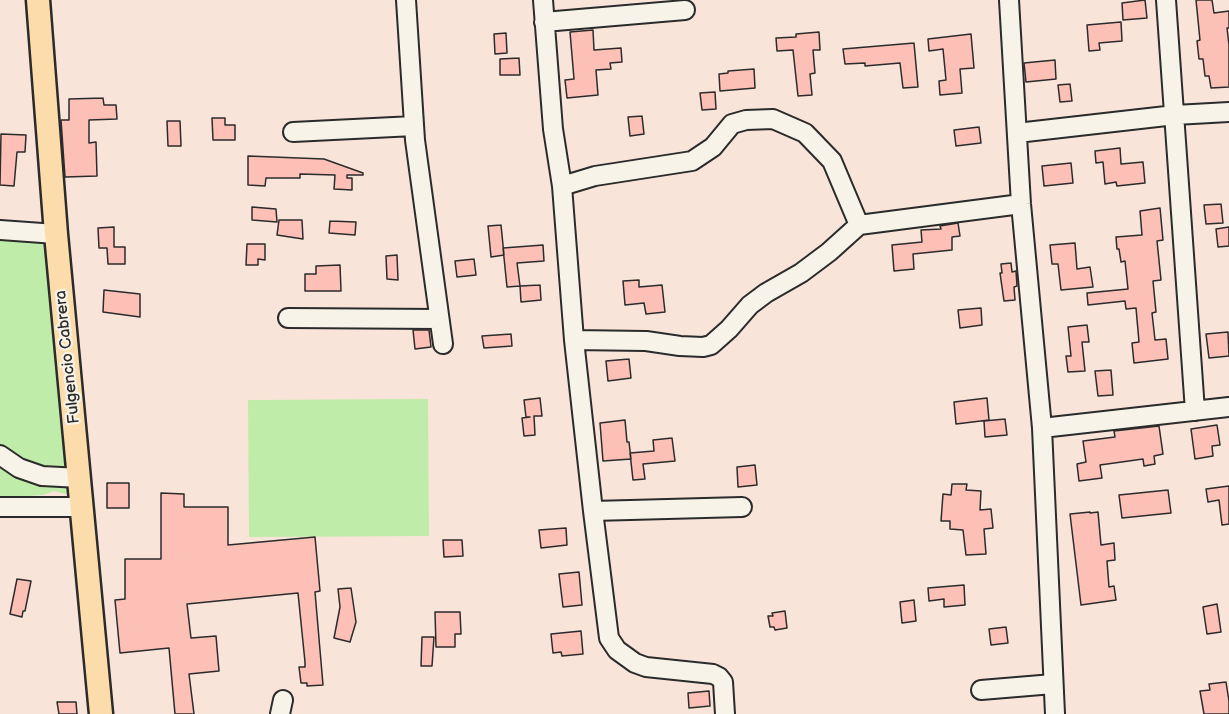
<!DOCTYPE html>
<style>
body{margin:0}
canvas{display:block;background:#f8e4d9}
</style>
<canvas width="1229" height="714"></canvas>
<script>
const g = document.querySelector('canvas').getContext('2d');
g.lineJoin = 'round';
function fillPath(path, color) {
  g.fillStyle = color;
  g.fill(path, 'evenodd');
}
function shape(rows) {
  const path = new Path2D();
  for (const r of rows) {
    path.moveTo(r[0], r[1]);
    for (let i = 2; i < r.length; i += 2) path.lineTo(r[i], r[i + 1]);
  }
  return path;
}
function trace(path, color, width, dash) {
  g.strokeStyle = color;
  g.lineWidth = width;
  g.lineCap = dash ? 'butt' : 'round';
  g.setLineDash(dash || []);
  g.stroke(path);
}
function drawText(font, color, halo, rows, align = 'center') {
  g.font = font + ' "Balsamiq Sans",sans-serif';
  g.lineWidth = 4.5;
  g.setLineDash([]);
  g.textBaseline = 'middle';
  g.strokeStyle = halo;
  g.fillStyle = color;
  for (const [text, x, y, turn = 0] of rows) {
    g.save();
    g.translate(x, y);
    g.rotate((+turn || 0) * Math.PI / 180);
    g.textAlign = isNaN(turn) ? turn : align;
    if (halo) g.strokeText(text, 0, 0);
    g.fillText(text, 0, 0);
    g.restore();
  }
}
const green = shape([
 [0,231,51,246,55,259,47,267,47,273,69,282,75,298,73,305,75,492,65,494,54,491,43,495,0,498],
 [428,399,429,536,249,537,248,400]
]);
const building = shape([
 [1145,0,1147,18,1123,20,1122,3,1145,0],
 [1196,0,1212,0,1214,13,1229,11,1229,28,1227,28,1229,45,1229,87,1211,88,1209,76,1205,76,1203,59,1199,59,1197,41,1200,40,1196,0],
 [1121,22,1122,41,1099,43,1100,50,1089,51,1087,25,1121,22],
 [593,30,594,50,621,48,622,62,610,63,611,69,596,70,598,95,567,98,565,80,574,79,570,32,593,30],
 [819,32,820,50,813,50,815,73,810,74,812,95,798,96,793,50,777,51,776,38,796,37,796,34,819,32],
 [506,33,507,53,495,54,494,34,506,33],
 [971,34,974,68,960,69,962,93,940,95,939,81,946,80,943,49,929,51,928,39,971,34],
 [914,43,918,87,903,88,900,63,865,66,865,63,845,64,843,49,914,43],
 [519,58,520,75,500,75,500,59,519,58],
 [1055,60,1056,79,1026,82,1024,63,1055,60],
 [754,69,755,88,720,91,719,74,728,73,728,71,754,69],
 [1070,84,1072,101,1060,102,1058,85,1070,84],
 [715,92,716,109,702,110,700,93,715,92],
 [103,98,104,105,116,105,117,119,89,120,89,143,96,142,97,176,65,177,61,120,69,120,69,99,103,98],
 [642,116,644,134,630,136,628,117,642,116],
 [212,118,225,118,225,125,235,125,235,140,213,140,212,118],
 [167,121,180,121,181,146,168,146,167,121],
 [979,127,981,143,956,146,954,130,979,127],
 [1,134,26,135,25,152,17,152,14,186,0,185,1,134],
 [1120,148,1121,164,1143,162,1145,183,1117,186,1116,182,1105,184,1103,162,1096,163,1095,151,1120,148],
 [248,156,324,159,363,173,363,175,347,175,347,178,352,178,352,190,334,189,335,175,300,174,300,178,266,178,265,186,248,185,248,156],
 [1071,163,1073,183,1044,186,1042,166,1071,163],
 [1221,204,1223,223,1206,224,1204,205,1221,204],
 [252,207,276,209,277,222,252,220,252,207],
 [1160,208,1163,240,1157,241,1161,280,1153,281,1156,312,1152,313,1155,340,1166,339,1168,359,1134,363,1132,343,1139,342,1136,308,1126,309,1125,301,1088,305,1087,293,1128,289,1125,261,1121,262,1119,249,1117,249,1116,237,1142,235,1140,211,1160,208],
 [279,220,302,220,303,239,277,235,279,220],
 [330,221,356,222,355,235,329,233,330,221],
 [958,223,960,236,952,237,952,250,913,254,914,269,894,271,892,245,922,242,921,230,941,229,940,226,958,223],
 [501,225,504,255,491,257,488,226,501,225],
 [114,227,114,247,125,247,125,264,108,264,107,248,99,248,98,228,114,227],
 [1229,227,1229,246,1218,247,1216,229,1229,227],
 [1075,243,1077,269,1090,267,1093,287,1061,290,1058,264,1052,264,1050,245,1075,243],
 [247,244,265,244,265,260,258,259,258,265,246,265,247,244],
 [543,245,544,261,517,263,520,286,507,287,503,248,543,245],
 [397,255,398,280,387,279,386,256,397,255],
 [474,259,476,275,457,277,455,261,474,259],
 [1011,263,1012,272,1016,271,1017,286,1014,287,1015,300,1004,301,1000,273,1002,273,1001,264,1011,263],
 [340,265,341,291,305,291,305,274,316,274,316,266,340,265],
 [639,280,639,287,662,285,665,312,646,314,644,303,625,305,623,281,639,280],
 [540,285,541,300,521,302,520,286,540,285],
 [104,290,140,294,140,317,103,312,104,290],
 [981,308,982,325,960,328,958,310,981,308],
 [1087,325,1089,342,1082,342,1085,371,1068,372,1066,356,1071,356,1068,327,1087,325],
 [413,330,429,330,431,347,415,349,413,330],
 [1228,332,1229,356,1209,358,1206,334,1228,332],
 [511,334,512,346,484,348,482,336,511,334],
 [629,359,631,378,608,381,606,361,629,359],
 [1111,370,1113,395,1098,396,1095,371,1111,370],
 [540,398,542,416,534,416,535,435,524,436,522,418,530,417,526,417,524,400,540,398],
 [987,398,989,420,956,424,954,402,987,398],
 [1005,419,1007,435,985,437,984,421,1005,419],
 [625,420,627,442,629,442,631,459,603,461,600,423,625,420],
 [1217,425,1220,445,1212,446,1213,456,1195,459,1191,429,1217,425],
 [1159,426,1163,454,1154,456,1155,464,1144,466,1143,459,1100,465,1102,478,1079,481,1077,464,1086,462,1083,441,1115,437,1114,431,1159,426],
 [672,438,675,461,643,464,645,479,633,480,630,453,654,451,653,440,672,438],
 [755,465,757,485,738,487,737,467,755,465],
 [107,483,129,483,129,508,107,508,107,483],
 [952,484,967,484,966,490,981,491,980,510,991,509,993,528,984,529,986,554,966,555,963,530,950,529,950,521,941,521,943,494,951,495,952,484],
 [1229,486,1229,524,1222,525,1219,500,1208,502,1206,489,1229,486],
 [1168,490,1171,513,1122,518,1119,495,1168,490],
 [161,493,184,494,184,507,228,507,228,545,315,537,320,591,315,592,323,685,307,686,307,683,301,683,299,667,305,667,305,662,298,593,187,604,191,638,216,636,219,671,189,674,194,714,175,714,169,648,120,653,115,600,125,599,125,559,161,559,161,493],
 [1090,512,1090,513,1098,512,1101,545,1114,543,1115,560,1107,561,1109,587,1114,586,1116,600,1081,605,1070,514,1090,512],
 [566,528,567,545,541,548,539,530,566,528],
 [443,540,462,540,463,556,444,557,443,540],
 [579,572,582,605,563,607,559,574,579,572],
 [17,579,31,581,25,611,23,611,22,617,10,614,17,579],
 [964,585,965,605,944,607,944,599,929,601,928,588,964,585],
 [351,588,356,622,350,642,334,638,340,607,338,589,351,588],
 [914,600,916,621,902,623,900,602,914,600],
 [1217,604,1221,632,1207,634,1203,607,1217,604],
 [785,611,787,628,775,630,774,627,770,627,768,616,773,616,772,613,785,611],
 [435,612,460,612,461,634,455,634,455,647,436,647,435,612],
 [1006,627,1008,643,991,645,989,629,1006,627],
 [581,631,583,654,562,656,561,652,553,653,551,634,581,631],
 [422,637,434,637,432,666,421,666,422,637],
 [1226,682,1229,701,1229,714,1204,714,1200,691,1210,690,1209,684,1226,682],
 [709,691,710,706,689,708,688,693,709,691],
 [57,702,76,702,77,714,59,714,57,702]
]);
const minor = shape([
 [406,0,415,140,443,344],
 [543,0,553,129,562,186,574,340,593,511,609,638,617,650,635,663,646,667,713,674,719,677,723,682,725,714],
 [1009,0,1021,204,1042,428,1055,714],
 [1166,0,1195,411],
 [544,22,685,10],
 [293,132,414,126],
 [1017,133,1175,115,1229,112],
 [562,186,595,176,692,161,713,147,732,124,746,120,773,119,805,133,832,161,859,225],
 [0,230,56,234],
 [288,318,439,319],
 [574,340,646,341,680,346,703,347,711,345,729,329,750,305,766,293,801,273,829,252,859,225,1021,204],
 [1042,428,1229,407],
 [0,455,19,468,42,476,80,478],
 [0,507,82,507],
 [593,511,742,507],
 [981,690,1053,684],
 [280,714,283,700]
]);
const major = shape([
 [38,0,56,234,101,714]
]);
const streetNames = [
 ["Fulgencio Cabrera",68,357,-96]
];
fillPath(green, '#c0eca9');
fillPath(building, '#fcc0b6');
trace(building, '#2b2b2b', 1.5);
trace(minor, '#2b2b2b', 22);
trace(major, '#2b2b2b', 27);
trace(minor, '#f7f3e8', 18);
trace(major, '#fddcac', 22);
drawText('16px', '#2b2b2b', '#f7f3e8', streetNames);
</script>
